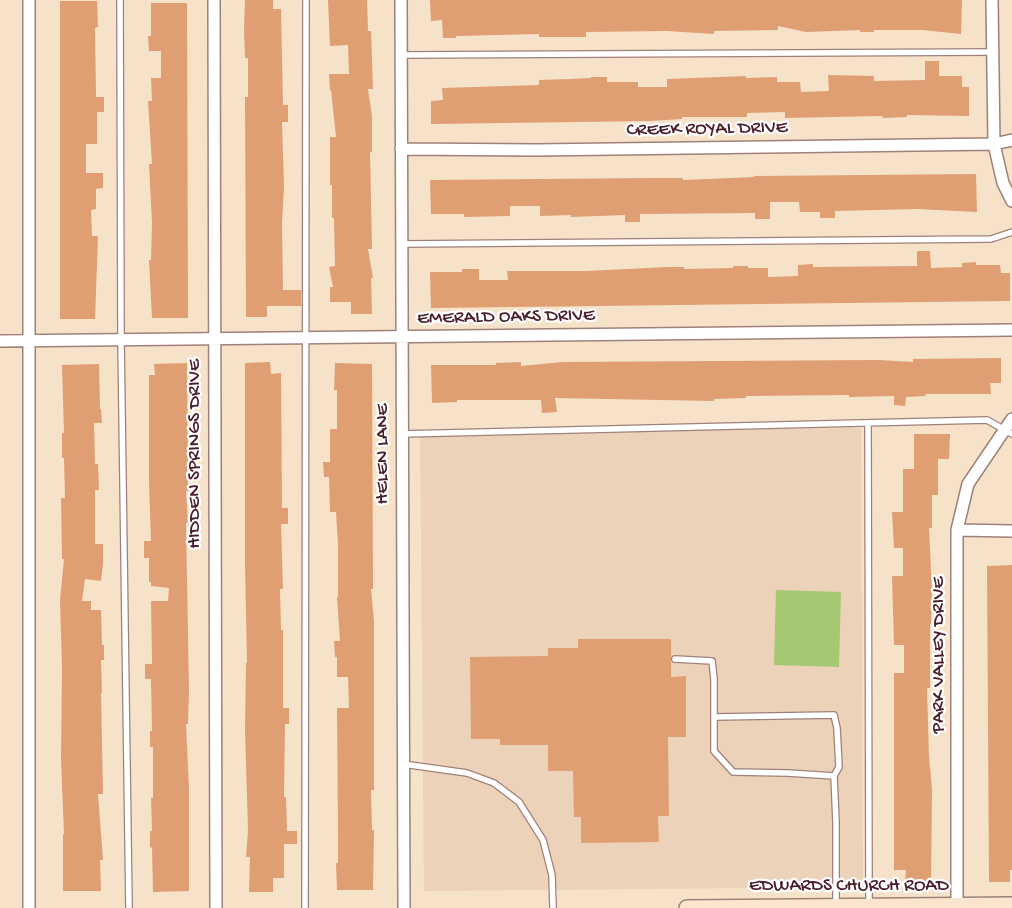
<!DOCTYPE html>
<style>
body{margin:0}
canvas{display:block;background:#f6e2c8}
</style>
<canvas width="1012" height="908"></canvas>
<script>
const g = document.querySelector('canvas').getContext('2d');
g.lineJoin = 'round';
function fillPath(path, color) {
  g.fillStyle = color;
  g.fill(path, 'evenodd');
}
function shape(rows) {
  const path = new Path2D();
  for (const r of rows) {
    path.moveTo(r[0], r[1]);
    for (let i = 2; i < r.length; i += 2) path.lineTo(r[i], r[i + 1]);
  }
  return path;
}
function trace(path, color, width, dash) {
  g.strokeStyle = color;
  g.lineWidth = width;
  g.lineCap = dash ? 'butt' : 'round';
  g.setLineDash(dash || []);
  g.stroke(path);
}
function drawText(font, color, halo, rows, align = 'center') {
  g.font = font + ' "Gochi Hand",sans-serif';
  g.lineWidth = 4.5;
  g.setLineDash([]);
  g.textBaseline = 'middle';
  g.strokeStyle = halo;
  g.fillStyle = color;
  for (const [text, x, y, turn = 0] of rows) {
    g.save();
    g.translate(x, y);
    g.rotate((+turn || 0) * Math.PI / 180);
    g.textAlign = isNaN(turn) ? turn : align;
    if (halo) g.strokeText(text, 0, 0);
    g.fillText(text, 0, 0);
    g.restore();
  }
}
const built = shape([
 [861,428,863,887,424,891,420,433]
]);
const green = shape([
 [776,590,841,592,839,667,774,665]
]);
const building = shape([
 [245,0,273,0,273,9,281,9,283,105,288,105,288,122,282,122,284,186,282,224,283,290,301,290,301,306,267,306,267,317,246,317,245,97,248,97,248,58,245,58,244,30],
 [328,0,367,0,368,31,371,31,373,89,368,89,372,116,372,152,370,152,372,249,368,249,373,278,371,278,372,314,351,314,351,302,330,302,330,287,333,287,329,267,335,266,334,218,332,218,332,185,330,185,330,137,336,137,331,90,330,90,329,74,349,74,348,45,330,46],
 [430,0,962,0,961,34,922,30,874,30,874,32,860,32,860,30,806,32,778,26,778,30,714,31,714,34,667,31,586,32,586,37,539,37,539,34,456,36,456,38,443,38,442,20,431,21],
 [60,1,97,1,98,27,95,28,96,97,104,97,104,112,97,112,97,144,86,144,86,173,103,173,103,188,96,189,96,209,91,210,92,236,98,236,95,319,60,319],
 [151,3,187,3,188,318,152,318,149,260,151,260,152,223,149,164,152,164,148,101,152,101,151,78,161,78,161,51,149,51,148,36,151,36],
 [925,61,939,61,939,76,962,76,962,87,969,87,969,116,907,115,907,117,883,118,882,116,785,118,785,112,747,113,747,117,682,117,682,119,650,121,431,124,431,101,443,100,442,88,539,85,539,80,570,79,591,78,591,77,607,77,607,82,638,82,638,87,667,87,667,79,746,76,746,78,777,77,777,82,800,82,801,92,829,91,828,75,874,76,874,81,925,80],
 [976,174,977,212,917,209,835,211,835,218,820,218,820,212,800,212,799,202,770,202,770,219,755,219,755,213,640,214,640,222,625,222,625,215,571,217,571,215,540,216,540,206,510,206,510,216,464,217,464,214,431,214,430,180,651,178,683,178,683,180,754,177,754,176],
 [917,251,930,251,931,268,962,267,962,263,976,262,976,265,1000,265,1001,273,1010,273,1010,301,431,308,430,272,462,272,462,269,479,269,479,280,508,280,507,271,586,271,668,267,684,267,684,269,733,268,733,266,748,266,748,268,768,268,768,277,798,276,798,265,813,264,813,267,917,266],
 [1001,358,1001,383,990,383,991,394,925,394,926,396,906,397,905,406,894,405,894,396,849,397,849,395,746,396,746,398,714,399,714,401,555,398,557,412,542,413,541,400,457,400,457,402,432,403,431,365,496,365,496,363,521,362,521,366,563,362,879,360,913,362,913,359],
 [270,362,271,374,281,373,282,508,288,508,288,524,281,524,283,589,280,589,281,630,283,630,283,708,289,708,289,724,285,724,284,797,286,797,287,831,297,831,297,844,284,844,284,878,273,878,273,892,249,892,250,857,246,857,248,830,245,730,246,663,247,663,245,565,245,363],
 [187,363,188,463,188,491,186,491,188,522,186,523,189,690,188,724,186,724,189,789,189,891,153,892,152,847,150,848,150,831,152,831,151,798,153,798,153,747,150,747,150,731,152,731,151,679,145,679,145,664,152,664,151,601,168,601,169,588,151,586,151,582,149,582,149,558,144,558,144,541,151,541,149,482,149,375,155,375,154,364],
 [335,363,372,364,373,589,371,589,374,621,374,790,371,790,372,830,374,830,373,890,337,890,336,863,338,863,338,831,337,708,349,708,348,677,337,677,337,657,335,657,334,641,340,641,337,597,338,597,338,544,336,512,330,512,329,477,324,477,323,462,330,462,330,429,337,429,337,390,334,390],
 [99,364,100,409,101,409,102,423,94,423,95,464,98,464,99,490,95,490,95,544,103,544,103,564,101,581,85,579,82,601,91,601,91,610,101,610,102,645,104,645,104,660,101,660,102,693,101,693,103,794,98,794,103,860,100,860,101,891,63,891,63,834,64,834,61,760,62,667,60,600,64,559,62,559,61,498,65,498,64,458,62,458,62,433,64,433,62,365],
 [914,434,950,434,949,459,938,459,938,495,932,495,932,528,929,528,932,592,931,624,930,624,930,688,927,688,929,757,932,789,931,882,905,881,906,870,894,870,894,673,904,673,904,645,894,645,892,576,903,576,903,548,894,548,892,512,903,512,903,469,914,469],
 [1012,565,1012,870,1010,870,1010,882,989,882,987,566],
 [578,639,671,639,671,677,686,676,686,737,668,737,669,816,658,816,659,842,581,843,581,817,574,817,573,771,548,771,548,745,500,745,500,739,471,739,470,657,548,656,548,648,578,648]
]);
const lane = shape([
 [120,0,121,340,129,908],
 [401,55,993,52],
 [401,244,991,239,1012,232],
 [868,423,869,906],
 [402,434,987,420,1012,434],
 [675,659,712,661,714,679,714,751,733,772,788,773,834,776,836,822,836,906],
 [714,717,834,715,837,728,839,767,834,776],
 [403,764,467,773,494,783,519,802,543,840,552,875,553,908],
 [305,908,306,0]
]);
const street = shape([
 [29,0,29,908],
 [214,0,216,908],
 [401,0,404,908],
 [992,0,994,144,1003,183,1012,201],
 [401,149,537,150,994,144,1012,140],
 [0,341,1012,330],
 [957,530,1012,531],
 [957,906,957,530,968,484,1012,419]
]);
const secondary = shape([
 [687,908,1012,905]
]);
const streetNames = [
 ["CREEK ROYAL DRIVE",707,130,-1],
 ["EMERALD OAKS DRIVE",506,318,-1],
 ["HIDDEN SPRINGS DRIVE",196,454,-90],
 ["HELEN LANE",384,454,-90],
 ["PARK VALLEY DRIVE",940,655,-90],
 ["EDWARDS CHURCH ROAD",849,887]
];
fillPath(built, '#ebd2b8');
fillPath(green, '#a4c972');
fillPath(building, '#e09e73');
trace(lane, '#a0807a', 8);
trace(street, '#a0807a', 14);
trace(secondary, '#a0807a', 18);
trace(lane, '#fff', 5.5);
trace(street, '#fff', 11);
trace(secondary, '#fbe5cf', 15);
drawText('19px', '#4a1f2b', '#fff', streetNames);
</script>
